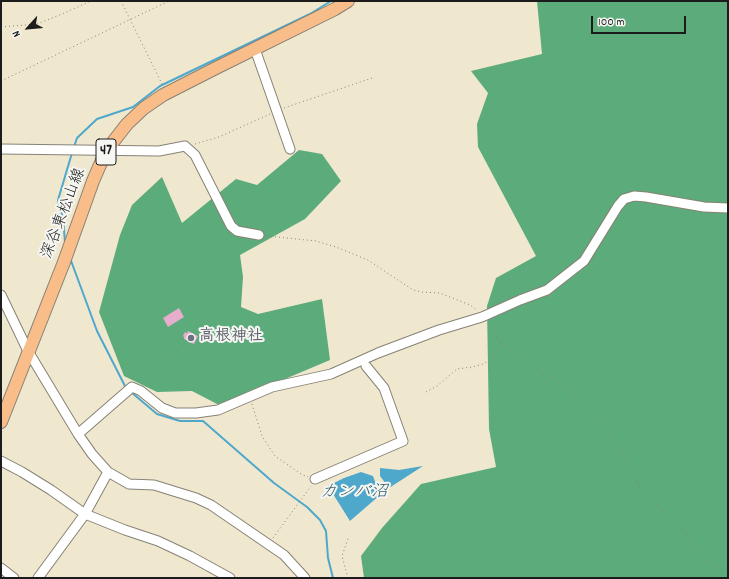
<!DOCTYPE html>
<meta charset="utf-8">
<style>
body{margin:0}
#map{position:relative;width:729px;height:579px;overflow:hidden;background:#f0e7cf;font-family:Dekko,sans-serif}
canvas{display:block}
.frame{position:absolute;inset:0;border:2px solid #1c1c1c;pointer-events:none}
.north{position:absolute;left:8px;top:8px;width:40px;height:40px;-webkit-text-stroke:3px #f6f6f2;paint-order:stroke;rotate:243deg;font-size:11px;font-weight:700;line-height:16px;text-align:center;color:#1c1c1c}
.north::after{content:'';display:block;margin:auto;width:14px;height:18px;background:#1c1c1c;clip-path:polygon(50% 0,100% 100%,50% 72%,0 100%)}
.scale{position:absolute;left:591px;top:16px;width:95px;height:18px;box-sizing:border-box;border:2px solid #1c1c1c;border-top:0;padding-left:5px;font-size:12px;line-height:14px;white-space:nowrap;color:#1c1c1c;-webkit-text-stroke:3px #f6f6f2;paint-order:stroke}
</style>
<div id="map">
<canvas width="729" height="579"></canvas>
<div class="frame"></div>
<div class="north">N</div>
<div class="scale">100 m</div>
</div>
<script>
const g = document.querySelector('canvas').getContext('2d');
g.lineJoin = 'round';
function fillPath(path, color) {
  g.fillStyle = color;
  g.fill(path, 'evenodd');
}
function shape(rows) {
  const path = new Path2D();
  for (const r of rows) {
    path.moveTo(r[0], r[1]);
    for (let i = 2; i < r.length; i += 2) path.lineTo(r[i], r[i + 1]);
  }
  return path;
}
function trace(path, color, width, dash) {
  g.strokeStyle = color;
  g.lineWidth = width;
  g.lineCap = dash ? 'butt' : 'round';
  g.setLineDash(dash || []);
  g.stroke(path);
}
function drawText(font, color, halo, rows, align = 'center') {
  g.font = font + ' Dekko,"Klee One",sans-serif';
  g.lineWidth = 4;
  g.setLineDash([]);
  g.textBaseline = 'middle';
  g.strokeStyle = halo;
  g.fillStyle = color;
  for (const [text, x, y, turn = 0] of rows) {
    g.save();
    g.translate(x, y);
    g.rotate((+turn || 0) * Math.PI / 180);
    g.textAlign = isNaN(turn) ? turn : align;
    if (halo) g.strokeText(text, 0, 0);
    g.fillText(text, 0, 0);
    g.restore();
  }
}
const forest = shape([
 [537,1,728,1,728,578,364,578,361,556,382,528,421,484,496,467,489,429,487,306,496,278,536,256,478,147,477,124,488,93,471,71,542,54],
 [299,150,322,154,341,181,305,219,240,255,243,277,241,307,258,314,322,299,330,360,221,406,192,391,157,392,124,376,99,312,120,235,132,205,162,177,182,223,236,179,257,185]
]);
const water = shape([
 [423,466,389,488,380,476,380,468,399,470],
 [361,472,373,476,380,495,350,521,328,486,344,478]
]);
const stream = shape([
 [74,147,77,138,97,119,133,107,160,86,310,14,331,1],
 [65,242,63,218,58,200,72,153],
 [70,258,97,331,126,388],
 [131,392,157,414,180,421,203,421,274,483,307,507,320,520,326,531,328,558,333,578]
]);
const building = shape([
 [179,308,184,317,168,327,163,318],
 [188,331,198,336,194,344,184,339,184,337,183,336,185,332,187,333]
]);
const path = shape([
 [121,1,162,84],
 [1,27,37,24,62,14,91,1],
 [1,81,169,1],
 [284,108,375,77],
 [195,144,219,137,270,114],
 [267,236,316,241,336,247,368,260,413,290,421,292,440,293,470,305,477,310],
 [488,323,494,330,501,344,537,370,553,378,579,400,603,426,628,464,641,490,661,509,675,519,705,560,728,576],
 [148,371,185,344],
 [426,392,437,386,457,369,472,367,483,364,494,358,501,345],
 [252,404,262,436,275,456,301,474,308,477],
 [273,538,311,486],
 [348,578,342,556,349,536]
]);
const minor = shape([
 [255,49,290,149],
 [1,149,159,151,185,146,195,155,231,226,237,231,259,235],
 [1,295,28,351,78,434,92,454,108,472,129,484,154,485,196,498,211,505,284,555,305,578],
 [78,434,132,387,141,391,162,408,175,413,196,413,218,410,272,387,331,374,378,353,439,330,482,317,520,300,547,290,584,261,618,206,624,199,634,196,646,197,704,207,728,208],
 [1,461,22,472,51,490,85,514,125,530,158,541,190,556,230,578],
 [315,479,403,441,384,388,366,366],
 [1,568,14,578],
 [38,578,85,514,108,472]
]);
const major = shape([
 [1,422,64,262,93,181,106,151,127,124,144,108,163,95,216,68,335,9,348,1]
]);
const markers = [
 [191,338,4,"#6b7280"]
];
const shields = [
 [106,152,20]
];
const shieldNames = [
 ["47",106,152]
];
const streetNames = [
 ["深谷東松山線",65,214,-69]
];
const worshipNames = [
 ["高根神社",199,338]
];
const waterNames = [
 ["カンバ沼",354,494]
];
fillPath(forest, '#5bac7a');
fillPath(water, '#4ea8cc');
trace(stream, '#4ea8cc', 2);
fillPath(building, '#e6adcd');
trace(minor, '#868276', 11);
trace(major, '#868276', 14);
trace(path, '#868276', 1, [1, 3]);
trace(minor, '#fff', 9);
trace(major, '#f8bd89', 12);
for (const [x, y, r, color] of markers) {
  const dot = new Path2D();
  dot.arc(x, y, r, 0, 2 * Math.PI);
  g.fillStyle = color;
  g.fill(dot);
  trace(dot, '#f6f6f2', 1.5);
}
for (const [x, y, w] of shields) {
  const box = new Path2D();
  box.roundRect(x - w / 2, y - 13, w, 26, 3);
  g.fillStyle = '#f6f6f2';
  g.fill(box);
  trace(box, '#1c1c1c', 1);
}
drawText('bold 15px', '#1c1c1c', null, shieldNames);
drawText('16px', '#1c1c1c', '#f6f6f2', streetNames);
drawText('bold 16px', '#5b616d', '#f6f6f2', worshipNames, 'left');
drawText('italic 17px', '#325b6b', '#f6f6f2', waterNames);
</script>
